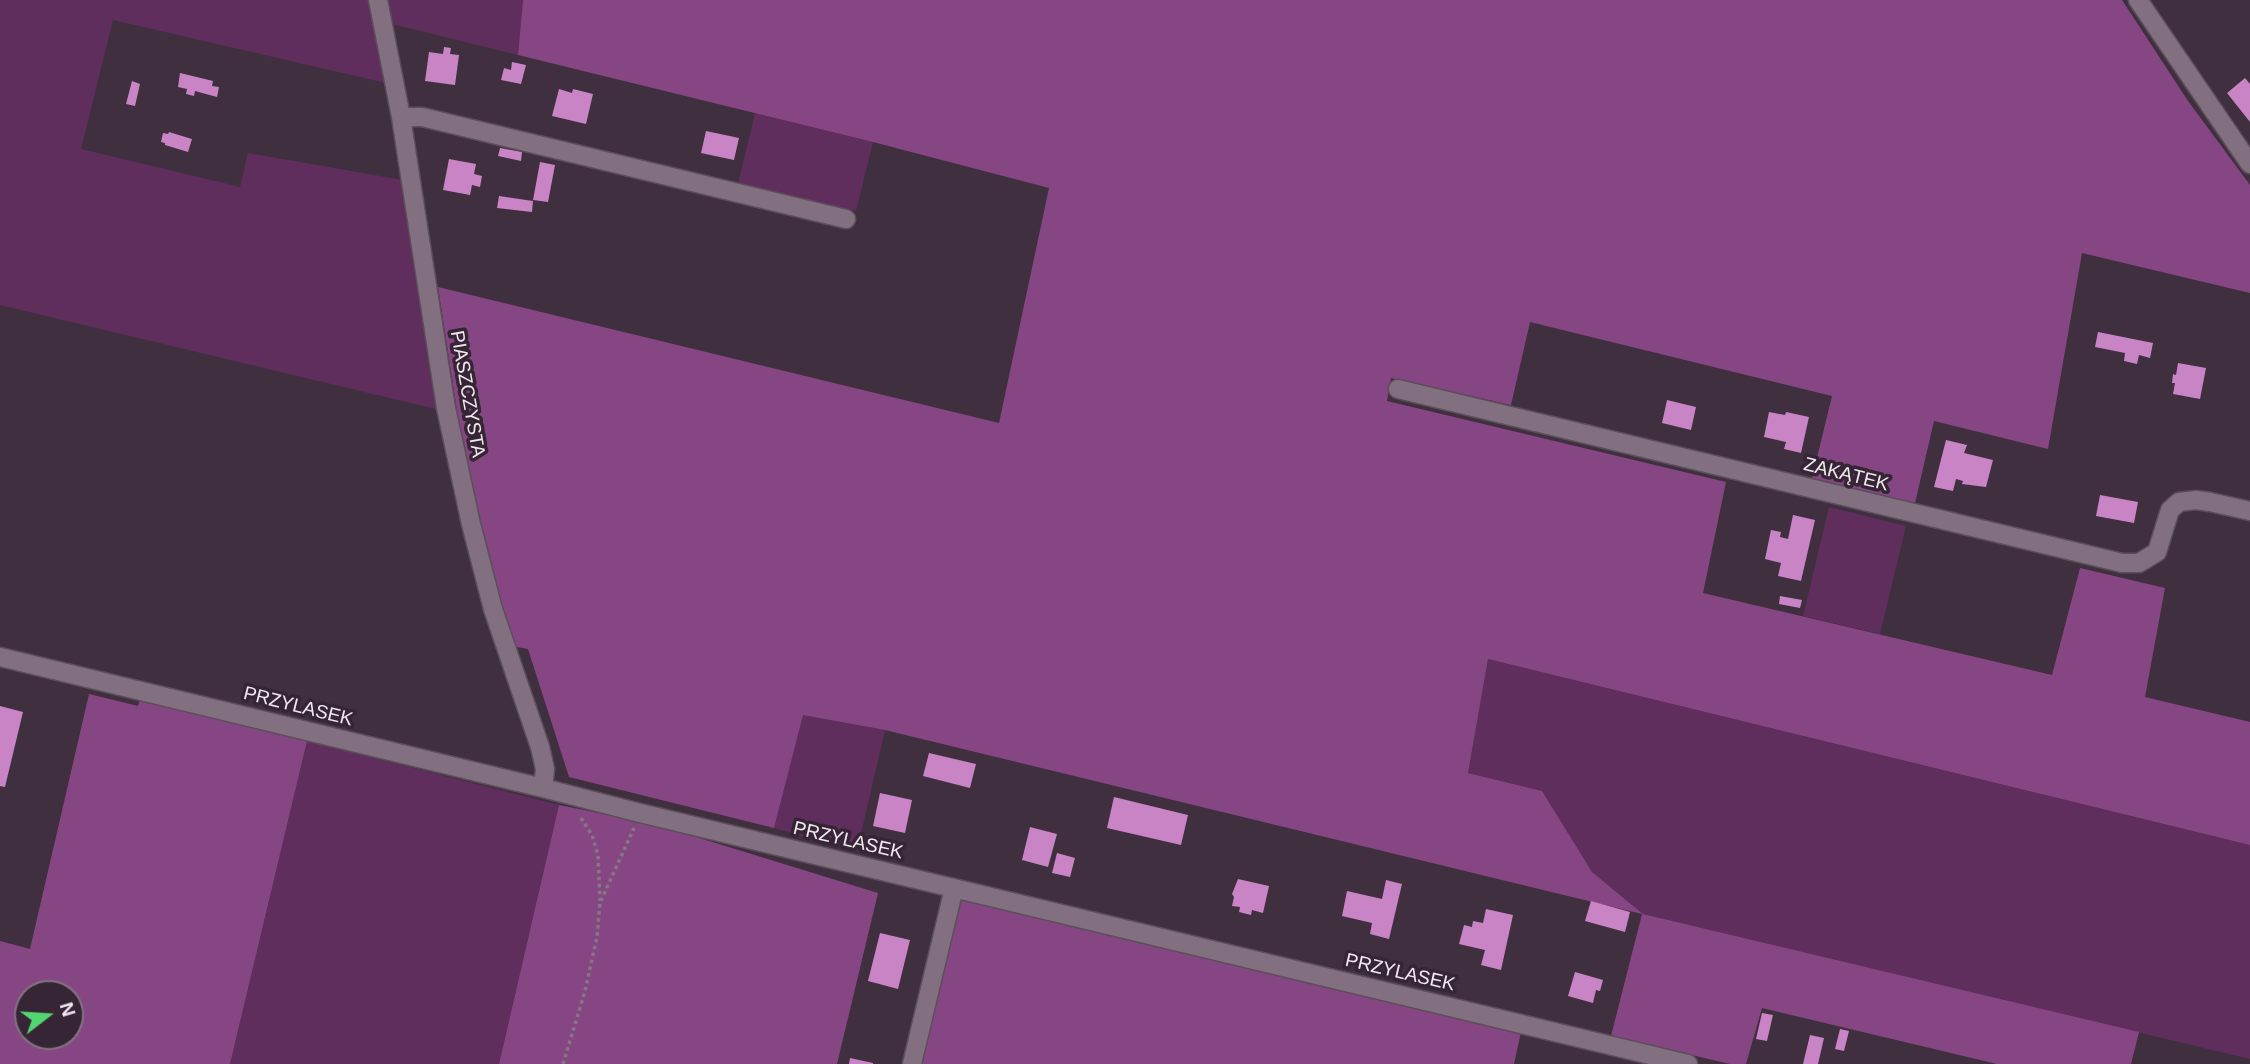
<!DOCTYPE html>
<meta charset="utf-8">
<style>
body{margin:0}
#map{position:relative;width:2250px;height:1064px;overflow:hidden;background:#40303f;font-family:Helvetica,sans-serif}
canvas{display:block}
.north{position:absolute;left:14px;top:980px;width:70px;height:70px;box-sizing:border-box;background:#362635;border:2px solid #817480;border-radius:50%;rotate:73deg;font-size:19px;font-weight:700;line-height:28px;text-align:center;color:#f2e8f1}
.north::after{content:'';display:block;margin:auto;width:24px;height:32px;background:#52d673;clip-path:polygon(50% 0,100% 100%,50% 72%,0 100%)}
</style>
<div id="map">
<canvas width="2250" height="1064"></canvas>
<div class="north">N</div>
</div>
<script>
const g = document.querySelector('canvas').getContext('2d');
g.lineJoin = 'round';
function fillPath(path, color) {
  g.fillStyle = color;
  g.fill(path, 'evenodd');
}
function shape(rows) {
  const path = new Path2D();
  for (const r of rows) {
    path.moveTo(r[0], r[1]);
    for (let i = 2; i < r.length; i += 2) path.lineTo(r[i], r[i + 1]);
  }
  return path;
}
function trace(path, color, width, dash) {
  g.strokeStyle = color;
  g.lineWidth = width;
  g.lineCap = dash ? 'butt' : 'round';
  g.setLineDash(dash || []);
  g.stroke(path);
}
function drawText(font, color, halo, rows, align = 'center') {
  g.font = font + ' Helvetica,sans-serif';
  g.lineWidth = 7;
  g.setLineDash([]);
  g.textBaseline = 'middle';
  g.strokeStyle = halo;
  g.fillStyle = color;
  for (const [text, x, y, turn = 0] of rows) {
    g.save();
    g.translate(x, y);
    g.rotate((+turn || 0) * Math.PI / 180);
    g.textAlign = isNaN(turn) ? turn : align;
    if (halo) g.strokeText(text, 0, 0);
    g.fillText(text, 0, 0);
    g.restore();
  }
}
const green = shape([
 [0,0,371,0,386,83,113,20,81,149,240,187,248,153,403,180,440,410,0,305],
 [387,0,523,0,518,55,392,24],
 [755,113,873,142,856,211,738,184],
 [1829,507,1906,526,1880,634,1803,616],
 [1488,659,2250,845,2250,1059,1643,914,1592,872,1542,791,1468,773],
 [802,714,885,730,857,851,774,828],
 [307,741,559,805,499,1064,230,1064]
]);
const forest = shape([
 [523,0,2122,0,2188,101,2250,185,2250,293,2082,253,2048,449,1934,421,1915,503,1812,478,1832,396,1530,322,1511,405,1391,378,1387,401,1726,482,1703,593,2052,675,2080,568,2165,588,2145,697,2250,722,2250,845,1488,659,1468,773,1542,791,1592,872,1643,914,2139,1032,2131,1064,1997,1064,1762,1008,1746,1064,1730,1064,1611,1036,1642,914,885,730,803,715,774,828,569,777,528,649,511,646,482,542,465,463,438,287,999,423,1049,188,873,142,518,55],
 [89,694,138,706,140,699,307,741,230,1064,0,1064,0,941,30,949],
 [28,994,70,994,70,1036,28,1036],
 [559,805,654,824,878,893,837,1064,499,1064],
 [961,896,1521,1032,1514,1064,920,1064]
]);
const building = shape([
 [444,47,451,48,450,54,459,55,455,85,425,81,429,52,443,54],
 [512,62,526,65,521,84,501,80,504,68,511,70],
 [180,73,213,81,212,86,219,87,217,97,195,91,194,96,186,94,187,89,178,87],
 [2245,78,2250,84,2250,122,2227,93],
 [132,81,140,84,135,106,126,104],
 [559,89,572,93,573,89,593,94,586,124,552,116],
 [706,131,739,138,734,160,701,153],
 [169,132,192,139,188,152,165,145,165,143,161,142,163,133,168,134],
 [500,148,522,152,521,161,498,156],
 [449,159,476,164,474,174,482,176,480,187,472,185,470,195,443,190],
 [540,162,555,165,548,202,533,200],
 [499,196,533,201,532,212,497,208],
 [2098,332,2153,343,2150,358,2139,355,2137,364,2124,361,2125,353,2095,347],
 [2178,363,2206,368,2200,399,2173,394,2175,383,2172,383,2173,374,2176,375],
 [1667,400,1696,407,1691,430,1662,423],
 [1769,412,1785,415,1786,412,1809,417,1801,453,1784,449,1786,442,1764,437],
 [1946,440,1967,445,1964,453,1993,460,1986,487,1962,484,1963,481,1956,479,1953,491,1934,487],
 [2100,495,2138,502,2134,523,2096,516],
 [1793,515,1815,520,1801,581,1778,576,1781,563,1765,559,1771,530,1781,532,1780,537,1788,539],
 [1780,596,1802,600,1800,608,1779,604],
 [0,706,23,712,5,787,0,786],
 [929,753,976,764,970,788,923,776],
 [880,793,912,800,905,833,873,826],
 [1114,797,1188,815,1181,845,1107,828],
 [1030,827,1057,834,1048,867,1022,860],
 [1057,853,1075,858,1070,877,1052,873],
 [1238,879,1269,886,1263,913,1252,910,1251,915,1239,912,1240,907,1232,906,1234,897,1232,894],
 [1386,880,1402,884,1389,939,1370,934,1372,923,1342,916,1347,891,1382,899],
 [1591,901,1630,912,1625,932,1585,921],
 [1486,909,1513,915,1501,970,1481,965,1485,950,1459,944,1464,925,1472,927,1473,921,1483,923],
 [880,933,910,940,898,989,868,981],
 [1575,972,1603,980,1600,991,1596,990,1593,1003,1568,996],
 [1762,1013,1773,1015,1767,1041,1756,1039],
 [1840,1029,1849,1031,1844,1051,1835,1049],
 [1810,1035,1824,1038,1818,1064,1803,1064],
 [850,1058,873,1063,873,1064,849,1064]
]);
const path = shape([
 [581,818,592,835,598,855,600,901],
 [563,1064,585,991,597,937,600,903,634,828]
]);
const minor = shape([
 [378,0,401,117,446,408,471,524,493,609,540,747,545,769,543,788],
 [2138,0,2250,164],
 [401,117,422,117,846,219],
 [1398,389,2122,563,2139,563,2157,552,2170,510,2179,502,2196,500,2210,502,2250,511],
 [0,657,543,788,640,813,1688,1064],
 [912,1064,954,888]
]);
const streetNames = [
 ["PIASZCZYSTA",467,394,80],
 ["ZAKĄTEK",1846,475,14],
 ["PRZYLASEK",298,707,14],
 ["PRZYLASEK",848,841,13],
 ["PRZYLASEK",1400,973,13]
];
fillPath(green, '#5f2e5d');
fillPath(forest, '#864683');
fillPath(building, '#c884c5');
trace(minor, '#5c4e5b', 21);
trace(path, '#857784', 3.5, [3.5, 3.5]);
trace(minor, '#826f80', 18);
drawText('19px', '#f2e8f1', '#362635', streetNames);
</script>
